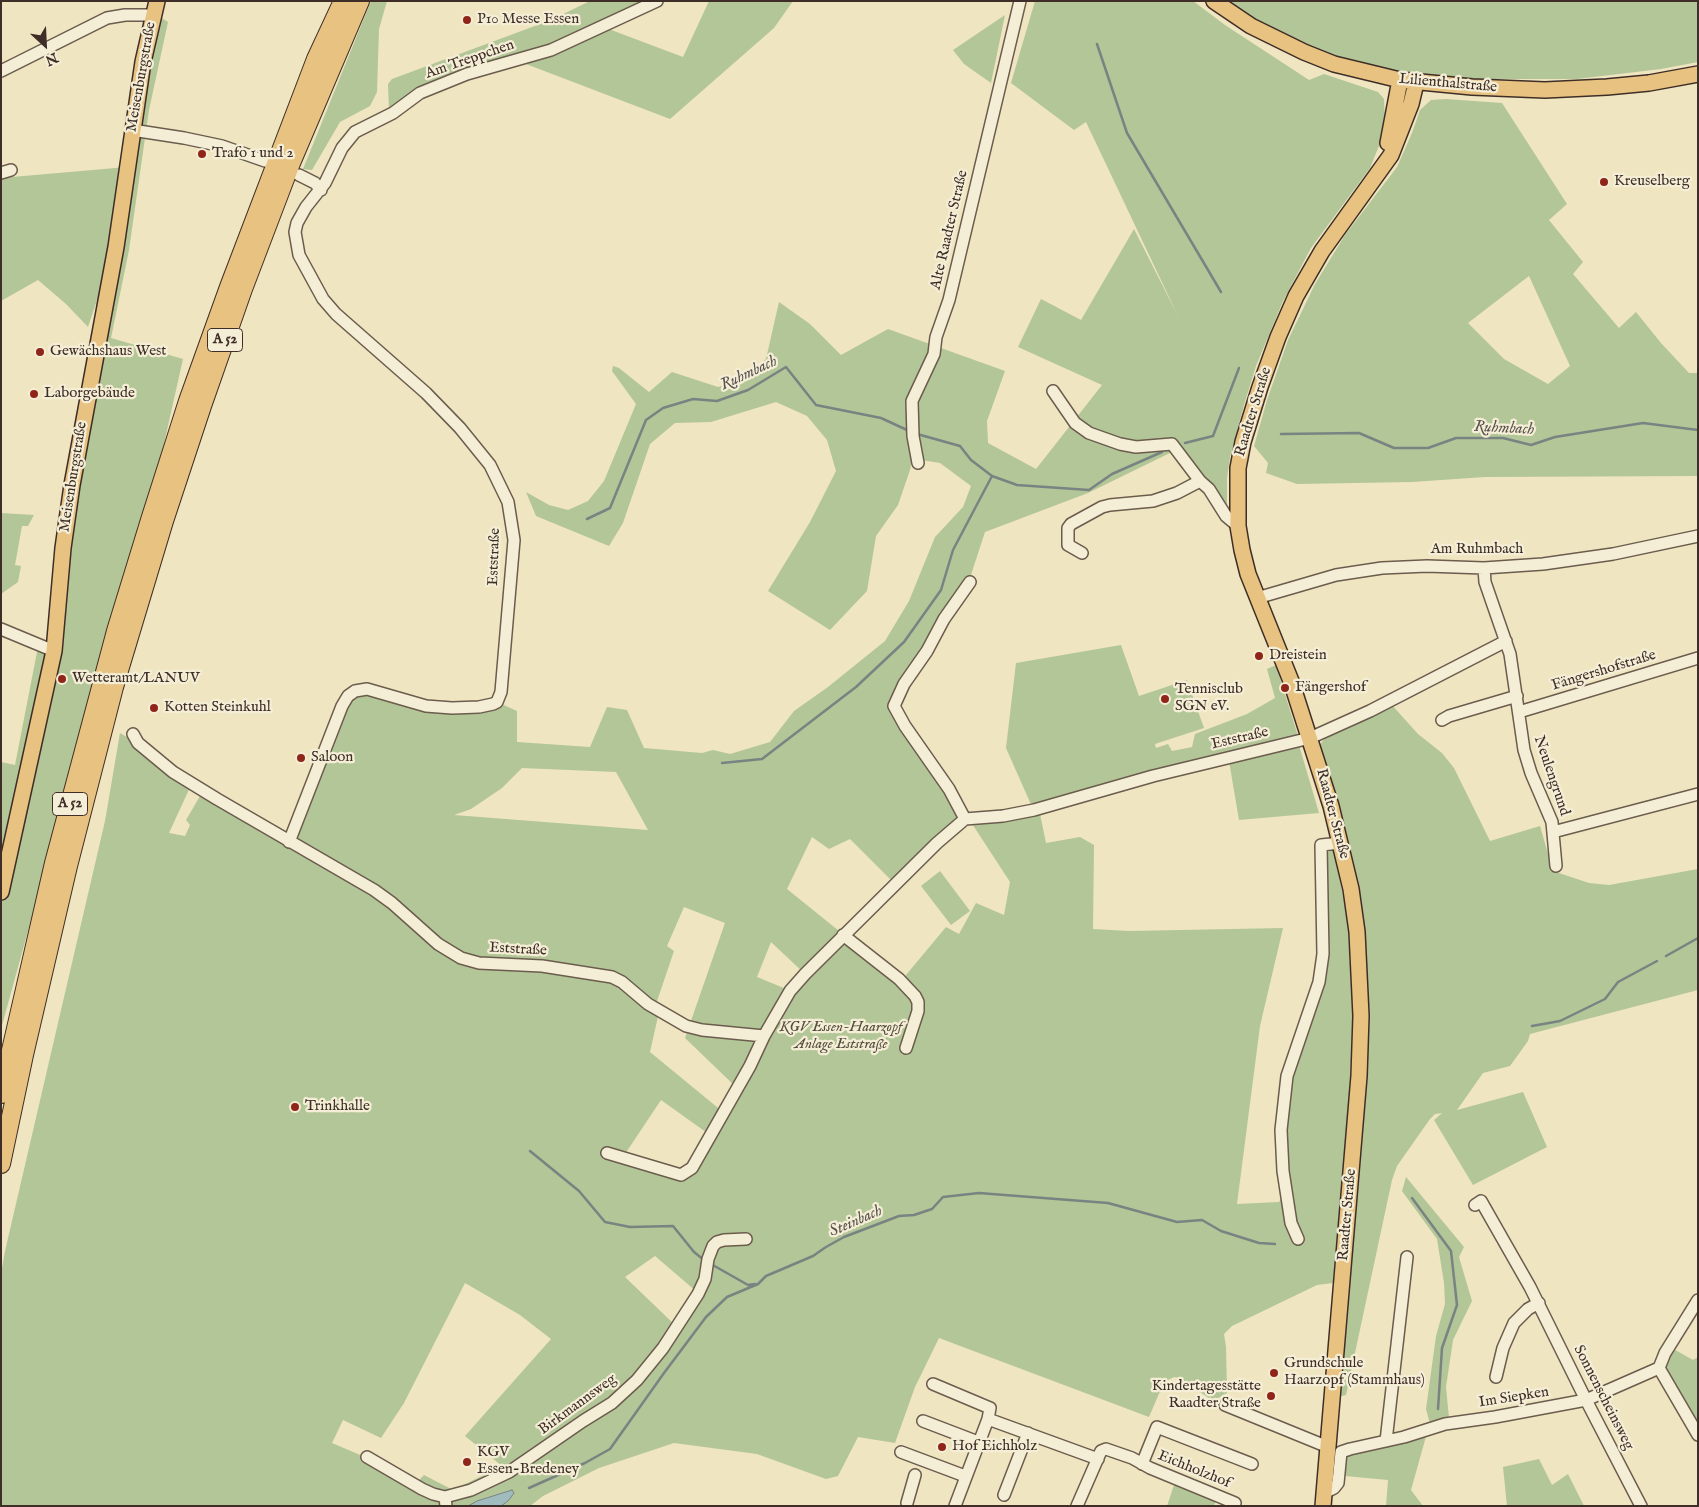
<!DOCTYPE html>
<meta charset="utf-8">
<style>
body{margin:0}
#map{position:relative;width:1699px;height:1507px;overflow:hidden;background:#efe5c0;font-family:"IM FELL English",serif}
canvas{display:block}
.frame{position:absolute;inset:0;border:2px solid #3f2e28;pointer-events:none}
.north{position:absolute;left:20px;top:20px;width:50px;height:50px;-webkit-text-stroke:4px #f5eed6;paint-order:stroke;rotate:155deg;font-size:14px;font-weight:700;line-height:20px;text-align:center;color:#3f2e28}
.north::after{content:'';display:block;margin:auto;width:18px;height:22px;background:#3f2e28;clip-path:polygon(50% 0,100% 100%,50% 72%,0 100%)}
</style>
<div id="map">
<canvas width="1699" height="1507"></canvas>
<div class="frame"></div>
<div class="north">N</div>
</div>
<script>
const g = document.querySelector('canvas').getContext('2d');
g.lineJoin = 'round';
function fillPath(path, color) {
  g.fillStyle = color;
  g.fill(path, 'evenodd');
}
function shape(rows) {
  const path = new Path2D();
  for (const r of rows) {
    path.moveTo(r[0], r[1]);
    for (let i = 2; i < r.length; i += 2) path.lineTo(r[i], r[i + 1]);
  }
  return path;
}
function trace(path, color, width, dash) {
  g.strokeStyle = color;
  g.lineWidth = width;
  g.lineCap = dash ? 'butt' : 'round';
  g.setLineDash(dash || []);
  g.stroke(path);
}
function drawText(font, color, halo, rows, align = 'center') {
  g.font = font + ' "IM FELL English",serif';
  g.lineWidth = 4.5;
  g.setLineDash([]);
  g.textBaseline = 'middle';
  g.strokeStyle = halo;
  g.fillStyle = color;
  for (const [text, x, y, turn = 0] of rows) {
    g.save();
    g.translate(x, y);
    g.rotate((+turn || 0) * Math.PI / 180);
    g.textAlign = isNaN(turn) ? turn : align;
    if (halo) g.strokeText(text, 0, 0);
    g.fillText(text, 0, 0);
    g.restore();
  }
}
const green = shape([
 [371,1,387,1,379,29,377,92,370,106,340,122,312,170,303,169],
 [590,1,645,1,608,20,553,43,419,89,389,111,388,84,392,79,551,20],
 [709,1,793,1,774,28,670,119,526,64,606,28,683,57],
 [1035,1,1193,1,1225,25,1309,80,1324,74,1378,92,1384,99,1385,121,1381,141,1370,168,1311,248,1283,301,1256,366,1244,405,1230,457,1227,478,1227,510,1174,451,1088,493,985,532,969,581,893,706,963,819,894,883,850,839,829,849,812,837,787,889,901,981,946,927,959,934,976,903,1004,915,1010,882,969,819,1039,809,1046,843,1080,837,1094,845,1093,929,1129,931,1283,928,1260,1026,1237,1204,1279,1202,1290,1185,1285,1128,1289,1076,1319,983,1325,853,1334,850,1347,916,1353,1016,1349,1104,1333,1283,1317,1285,1232,1326,1224,1334,1226,1347,1227,1393,1213,1401,1180,1378,1174,1377,1164,1382,1149,1417,939,1338,915,1387,895,1443,858,1437,838,1476,826,1479,757,1454,674,1443,599,1468,543,1496,530,1506,501,1506,508,1501,512,1490,477,1501,468,1506,1,1506,1,1274,5,1251,105,821,120,733,137,743,192,783,169,833,185,836,190,825,186,820,203,791,289,842,327,746,355,691,426,706,497,702,517,711,517,742,590,747,607,707,627,710,644,748,702,753,713,750,730,754,770,742,794,711,828,687,885,641,909,601,935,537,963,507,971,486,940,463,921,460,916,433,917,396,910,392,910,427,913,457,910,470,898,505,876,536,867,591,830,630,768,591,810,522,836,471,827,440,807,416,776,402,711,422,675,423,650,444,623,523,609,546,536,516,526,492,549,505,568,510,588,501,604,481,636,404,612,371,613,366,619,368,649,392,672,372,718,387,745,380,766,359,779,302,810,324,841,355,888,329,1005,371,987,421,988,443,1036,469,1102,385,1018,347,1041,299,1081,320,1134,229,1178,316,1086,122,1074,130,1011,83],
 [522,768,616,772,648,830,454,815,471,809,502,788],
 [684,907,725,923,685,1038,737,1088,723,1112,650,1052,659,1012,655,1007,674,951,667,946],
 [771,942,805,974,791,991,757,977],
 [661,1100,710,1135,681,1175,621,1160],
 [655,1256,697,1292,676,1326,625,1277],
 [465,1283,520,1315,551,1339,465,1436,502,1466,453,1490,424,1475,419,1480,332,1443,343,1420,381,1438,404,1403],
 [1226,1,1698,1,1698,62,1661,69,1577,79,1477,79,1408,74,1356,64,1310,48,1253,20],
 [155,14,168,22,149,110,129,250,111,338,183,359,163,448,116,611,1,1029,1,762,15,765,37,652,39,649,54,652,61,596],
 [1005,15,991,83,964,64,953,50],
 [1446,99,1502,103,1567,204,1549,220,1583,262,1573,274,1619,328,1636,312,1661,343,1689,373,1698,373,1698,476,1485,477,1412,482,1297,484,1266,473,1268,463,1254,446,1267,400,1288,340,1315,284,1345,235,1397,167,1412,133,1420,110,1431,100],
 [1529,276,1570,366,1548,384,1504,359,1468,323],
 [127,167,115,246,88,327,66,304,38,280,1,301,1,179,12,177],
 [1,513,34,515,28,526,22,526,15,565,21,566,18,582,1,594],
 [1121,645,1139,696,1187,680,1204,728,1155,744,1156,748,1168,744,1172,751,1192,747,1195,734,1247,714,1275,698,1267,669,1276,665,1298,736,1033,809,1006,748,1016,663],
 [1391,704,1418,734,1442,753,1454,768,1490,841,1540,826,1553,871,1589,883,1609,885,1698,869,1698,990,1530,1034,1528,1041,1510,1066,1483,1073,1457,1110,1523,1092,1547,1147,1473,1185,1434,1120,1442,1113,1435,1114,1430,1119,1397,1166,1392,1180,1346,1395,1337,1397,1365,1100,1364,1017,1359,931,1319,746,1325,738,1332,732],
 [1299,745,1319,813,1239,820,1229,761],
 [940,871,970,911,951,925,921,886],
 [1406,1177,1464,1247,1459,1257,1472,1301,1453,1340,1446,1387,1449,1418,1430,1424,1426,1409,1436,1336,1445,1304,1444,1283,1437,1239,1402,1191],
 [1670,1347,1693,1360,1698,1357,1698,1435,1660,1368],
 [1427,1433,1411,1490,1423,1506,1386,1506,1388,1480,1345,1476,1347,1454],
 [1539,1459,1552,1485,1568,1474,1584,1506,1507,1506,1503,1467],
 [1174,1485,1216,1500,1214,1506,1167,1506]
]);
const water = shape([
 [512,1490,514,1493,508,1501,501,1506,468,1506,477,1501,512,1490]
]);
const stream = shape([
 [1097,44,1127,133,1221,292],
 [917,434,960,446,971,460,992,476,1017,485,1089,490,1112,474,1162,452],
 [1281,434,1359,433,1394,448,1428,448,1456,438,1503,438,1531,445,1555,437,1643,423,1698,430],
 [1185,443,1213,436,1239,368],
 [587,519,610,508,646,420,663,408,693,399,717,401,748,390,786,367,816,405,881,418,907,430],
 [722,763,762,759,856,687,904,642,941,590,953,550,992,476],
 [1666,956,1698,938],
 [1532,1026,1560,1021,1605,999,1618,982,1657,961],
 [530,1151,579,1191,605,1222,630,1227,673,1226,694,1252,704,1260],
 [1412,1198,1451,1251,1457,1305,1442,1348,1438,1409],
 [711,1264,748,1285,755,1284],
 [529,1488,585,1463,610,1449,664,1373,706,1317,727,1297,758,1284,766,1276,813,1256,826,1247,844,1237,899,1216,914,1215,932,1209,943,1197,979,1193,1108,1203,1177,1222,1202,1220,1221,1231,1259,1243,1275,1244]
]);
const minor = shape([
 [1,71,107,18,125,15,153,15],
 [132,130,184,138,222,146,265,161],
 [1,173,11,170],
 [299,175,315,183,321,190],
 [1053,391,1075,423,1089,433,1120,444,1136,447,1172,444,1200,481,1209,489,1226,516,1238,526],
 [918,463,913,436,912,401,934,354,936,337,949,300,1020,1],
 [1082,553,1068,545,1068,528,1071,524,1102,507,1110,505,1153,501,1177,493,1200,481],
 [1484,568,1485,582,1510,654,1524,750,1531,773,1552,822,1556,866],
 [1257,598,1336,575,1382,568,1427,566,1484,568,1543,564,1613,554,1698,536],
 [1,629,54,651],
 [1519,712,1698,658],
 [1442,720,1449,716,1517,696],
 [133,734,138,743,173,772,217,799,374,890,392,903,438,944,461,958,479,963,542,966,612,977,622,982,648,1004,686,1026,702,1030,764,1036,790,991,805,974,937,843,965,819,1003,816,1034,810,1153,776,1310,738,1370,711,1506,641],
 [965,819,949,789,905,726,894,706,904,684,927,651,944,619,970,582],
 [1553,832,1698,794],
 [289,842,342,706,348,696,355,691,367,689,426,706,452,708,479,707,493,704,497,702,501,692,514,540,508,502,490,465,460,428,426,393,336,314,323,299,299,255,295,232,297,223,306,207,325,183,342,148,355,132,393,113,420,93,467,74,551,50,657,1],
 [843,935,899,979,915,996,918,1002,918,1011,906,1048],
 [607,1153,681,1175,692,1168,750,1066,764,1036],
 [1475,1205,1481,1201,1530,1287,1586,1400,1641,1506],
 [1298,1239,1291,1223,1283,1171,1281,1130,1287,1076,1319,982,1323,954,1321,845,1341,843],
 [1659,1368,1698,1435],
 [1496,1377,1503,1348,1514,1323,1528,1309,1539,1303],
 [933,1384,990,1408,988,1419],
 [1225,1405,1328,1447],
 [923,1421,978,1442],
 [1386,1441,1407,1257],
 [901,1452,965,1476],
 [367,1457,422,1489,433,1494,445,1497],
 [1142,1464,1157,1427,1252,1464],
 [1324,1493,1334,1488,1338,1483,1341,1452,1350,1449,1404,1437,1445,1424,1495,1417,1586,1400,1659,1368,1665,1353,1698,1300],
 [1004,1495,1028,1433],
 [907,1503,915,1475],
 [446,1506,445,1497,471,1490,509,1472,583,1421,612,1403,637,1380,663,1348,698,1294,705,1279,708,1259,713,1246,717,1242,724,1240,746,1239],
 [955,1506,988,1419,1098,1459],
 [1077,1506,1101,1451,1106,1449,1132,1458,1150,1468,1235,1503]
]);
const major = shape([
 [1214,1,1251,26,1304,52,1334,64,1400,80,1472,87,1545,90,1607,87,1649,83,1698,74],
 [1388,143,1400,80],
 [1,892,54,651,63,548,72,485,116,247,143,62,157,1],
 [1323,1506,1359,1076,1361,1016,1357,932,1351,889,1331,806,1291,681,1248,574,1242,550,1238,526,1238,468,1243,442,1260,387,1278,337,1296,296,1322,251,1391,155,1411,104,1416,83]
]);
const highway = shape([
 [1,1094,54,863,116,631,151,517,188,401,229,287,316,59,343,1],
 [1,1164,24,1055,68,866,114,687,164,521,202,406,243,289,291,163,360,1]
]);
const markers = [
 [467,20,5,"#8f2418"],
 [202,154,5,"#8f2418"],
 [1604,182,5,"#8f2418"],
 [40,352,5,"#8f2418"],
 [34,394,5,"#8f2418"],
 [1259,656,5,"#8f2418"],
 [62,679,5,"#8f2418"],
 [1285,688,5,"#8f2418"],
 [1165,699,5,"#8f2418"],
 [154,708,5,"#8f2418"],
 [301,758,5,"#8f2418"],
 [295,1107,5,"#8f2418"],
 [1274,1373,5,"#8f2418"],
 [1271,1396,5,"#8f2418"],
 [942,1447,5,"#8f2418"],
 [467,1462,5,"#8f2418"]
];
const shields = [
 [225,340,35],
 [70,804,35]
];
const shieldNames = [
 ["A 52",225,340],
 ["A 52",70,804]
];
const poiNames = [
 ["P10 Messe Essen",477,20],
 ["Trafo 1 und 2",212,154],
 ["Kreuselberg",1614,182],
 ["Gewächshaus West",50,352],
 ["Laborgebäude",44,394],
 ["Dreistein",1269,656],
 ["Wetteramt/LANUV",72,679],
 ["Fängershof",1295,688],
 ["Tennisclub",1175,690],
 ["SGN eV.",1175,707],
 ["Kotten Steinkuhl",164,708],
 ["Saloon",311,758],
 ["Trinkhalle",305,1107],
 ["Grundschule",1284,1364],
 ["Haarzopf (Stammhaus)",1284,1381],
 ["Kindertagesstätte",1261,1387,"right"],
 ["Raadter Straße",1261,1404,"right"],
 ["Hof Eichholz",952,1447],
 ["KGV",477,1453],
 ["Essen-Bredeney",477,1470]
];
const streetNames = [
 ["Am Treppchen",470,60,-19],
 ["Meisenburgstraße",142,77,-80],
 ["Lilienthalstraße",1448,84,5],
 ["Alte Raadter Straße",950,230,-77],
 ["Raadter Straße",1254,412,-73],
 ["Meisenburgstraße",74,477,-81],
 ["Am Ruhmbach",1477,550],
 ["Eststraße",495,557,-88],
 ["Fängershofstraße",1604,671,-17],
 ["Eststraße",1240,739,-13],
 ["Neulengrund",1551,776,71],
 ["Raadter Straße",1332,814,75],
 ["Eststraße",518,950,3],
 ["Raadter Straße",1348,1215,-85],
 ["Im Siepken",1514,1398,-9],
 ["Sonnenscheinsweg",1603,1398,63],
 ["Birkmannsweg",578,1405,-36],
 ["Eichholzhof",1194,1470,22]
];
const parkNames = [
 ["KGV Essen-Haarzopf",841,1028],
 ["Anlage Eststraße",841,1045]
];
const waterNames = [
 ["Ruhmbach",749,374,-25],
 ["Ruhmbach",1504,429,3],
 ["Steinbach",856,1222,-24]
];
fillPath(green, '#b3c697');
fillPath(water, '#a0bcbe');
trace(water, '#798382', 1);
trace(stream, '#798382', 2.5);
trace(minor, '#6b5c4e', 14);
trace(major, '#3f2e28', 18);
trace(highway, '#3f2e28', 20);
trace(minor, '#f5eed6', 11);
trace(major, '#e8c280', 15);
trace(highway, '#e8c280', 18);
for (const [x, y, r, color] of markers) {
  const dot = new Path2D();
  dot.arc(x, y, r, 0, 2 * Math.PI);
  g.fillStyle = color;
  g.fill(dot);
  trace(dot, '#f5eed6', 2);
}
for (const [x, y, w] of shields) {
  const box = new Path2D();
  box.roundRect(x - w / 2, y - 11.5, w, 23, 4);
  g.fillStyle = '#f5eed6';
  g.fill(box);
  trace(box, '#3f2e28', 1);
}
drawText('bold 14px', '#3f2e28', null, shieldNames);
drawText('15px', '#3f2e28', '#f5eed6', poiNames, 'left');
drawText('15px', '#3f2e28', '#f5eed6', streetNames);
drawText('italic 15px', '#564c3e', '#f5eed6', parkNames);
drawText('italic 16px', '#57524e', '#f5eed6', waterNames);
</script>
